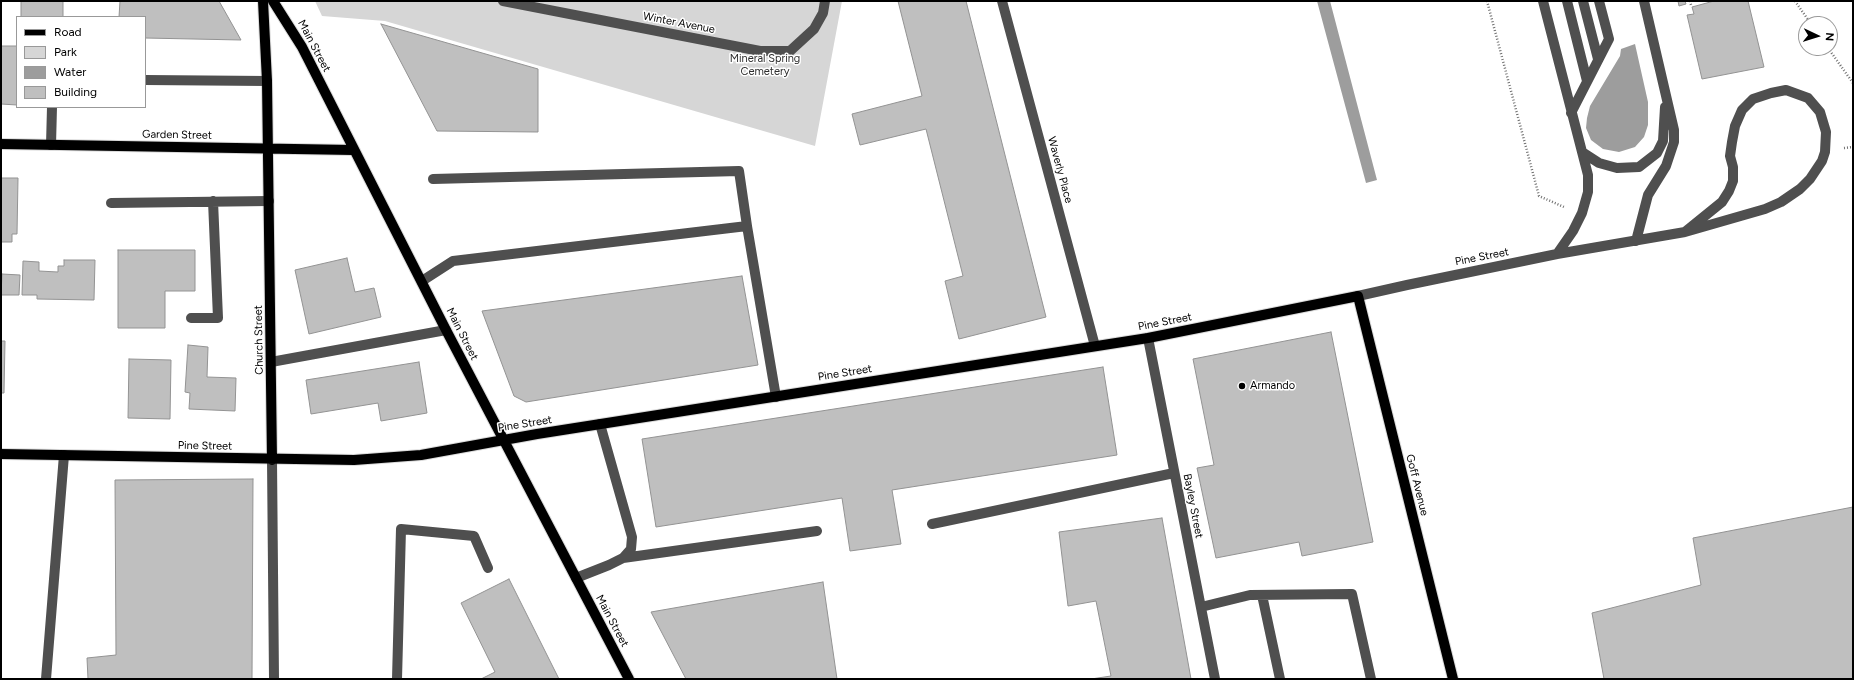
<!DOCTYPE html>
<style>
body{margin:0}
#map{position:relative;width:1854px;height:680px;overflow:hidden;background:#fff;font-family:Figtree,sans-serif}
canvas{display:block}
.frame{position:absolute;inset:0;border:2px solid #000;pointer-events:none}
.legend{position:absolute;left:16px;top:16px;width:130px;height:92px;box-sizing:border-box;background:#fff;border:1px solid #999;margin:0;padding:5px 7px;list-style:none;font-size:12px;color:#000}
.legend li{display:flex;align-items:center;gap:8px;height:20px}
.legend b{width:20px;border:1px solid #999}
.north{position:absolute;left:1798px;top:16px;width:40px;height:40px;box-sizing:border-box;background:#fff;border:1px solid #999;border-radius:50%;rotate:94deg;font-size:11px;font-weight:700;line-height:16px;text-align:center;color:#000}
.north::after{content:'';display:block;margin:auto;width:14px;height:18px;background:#000;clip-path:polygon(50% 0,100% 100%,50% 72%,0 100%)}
</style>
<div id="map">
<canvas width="1854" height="680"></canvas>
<div class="frame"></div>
<ul class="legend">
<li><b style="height:5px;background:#000"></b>Road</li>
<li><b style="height:11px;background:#d6d6d6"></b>Park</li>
<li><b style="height:11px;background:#9d9d9d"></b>Water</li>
<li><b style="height:11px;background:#bfbfbf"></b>Building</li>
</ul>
<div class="north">N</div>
</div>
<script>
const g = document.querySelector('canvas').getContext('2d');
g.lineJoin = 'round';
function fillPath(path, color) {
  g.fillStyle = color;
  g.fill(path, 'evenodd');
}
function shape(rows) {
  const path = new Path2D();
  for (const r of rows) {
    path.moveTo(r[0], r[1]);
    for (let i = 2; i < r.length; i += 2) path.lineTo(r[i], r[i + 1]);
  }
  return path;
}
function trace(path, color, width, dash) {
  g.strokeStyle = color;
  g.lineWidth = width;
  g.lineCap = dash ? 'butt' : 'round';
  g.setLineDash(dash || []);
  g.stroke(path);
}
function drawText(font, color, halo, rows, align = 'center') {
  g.font = font + ' Figtree,sans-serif';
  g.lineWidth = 3;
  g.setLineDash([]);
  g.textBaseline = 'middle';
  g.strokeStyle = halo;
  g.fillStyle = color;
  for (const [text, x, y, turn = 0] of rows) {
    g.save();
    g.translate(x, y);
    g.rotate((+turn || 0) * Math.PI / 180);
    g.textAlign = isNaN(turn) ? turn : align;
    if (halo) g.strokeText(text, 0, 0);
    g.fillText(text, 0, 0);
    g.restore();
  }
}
const green = shape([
 [315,1,842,1,815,146,385,21,322,16]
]);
const water = shape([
 [1317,1,1330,1,1377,180,1366,183],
 [1635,44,1648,102,1648,125,1644,137,1635,147,1619,152,1603,149,1591,140,1586,128,1587,118,1590,106,1620,56,1621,49]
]);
const building = shape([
 [21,1,63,1,63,17,21,17,21,1],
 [120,1,219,1,241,40,145,38,145,17,119,17,120,1],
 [898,1,966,1,1046,317,959,339,945,281,963,276,926,129,860,145,852,114,922,96,898,1],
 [1678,1,1685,1,1686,4,1679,6,1678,1],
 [1714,1,1748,1,1764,67,1702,79,1687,15,1694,14,1692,7,1714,1],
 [381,24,538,69,538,132,437,131,381,24],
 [1,46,17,46,17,105,1,104,1,46],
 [1,178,18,178,17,234,12,234,12,242,1,242,1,178],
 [118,250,195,250,195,291,165,291,165,328,118,328,118,250],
 [347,258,355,292,374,288,381,317,309,334,295,270,347,258],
 [64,260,95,260,94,300,37,299,37,295,22,295,23,261,39,262,39,271,58,272,58,266,64,266,64,260],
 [2,274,20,275,19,295,1,295,2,274],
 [742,276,758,365,526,402,514,396,482,311,742,276],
 [1331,332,1373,542,1302,556,1299,542,1216,558,1197,468,1214,465,1193,359,1331,332],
 [1,341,5,341,4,393,1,393,1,341],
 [188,345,208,347,207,377,236,378,235,411,189,409,190,393,185,392,188,345],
 [129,359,171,360,170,419,128,418,129,359],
 [419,362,427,413,381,421,378,403,311,414,306,380,419,362],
 [1103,367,1117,455,892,490,901,544,850,551,842,498,656,527,642,439,1103,367],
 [253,479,252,679,88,679,87,658,116,655,115,480,253,479],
 [1853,507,1853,679,1604,679,1592,613,1701,585,1693,538,1853,507],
 [1162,518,1191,679,1091,679,1111,676,1096,601,1068,606,1059,532,1162,518],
 [509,579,559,679,481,679,495,672,461,603,509,579],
 [823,582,837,679,686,679,651,612,823,582]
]);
const path = shape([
 [1487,1,1539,196,1564,207],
 [1690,1,1691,5],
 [1795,1,1811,24],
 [1828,48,1853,83],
 [1844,148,1853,147]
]);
const minor = shape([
 [503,1,760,51,790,51,814,29,823,13,825,1],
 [1002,1,1095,346],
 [1543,1,1588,175,1588,192,1582,213,1573,231,1557,254],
 [1567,1,1587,81],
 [1583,1,1598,59],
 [145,80,267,81],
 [1571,113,1609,39,1599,1],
 [51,145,52,107],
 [1582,152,1599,163,1617,168,1639,167,1657,153,1663,141,1665,107],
 [111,203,269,201],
 [747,226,776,397],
 [1636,241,1648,195,1666,166,1674,142,1674,130,1644,1],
 [422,281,453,261,747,226,739,171,433,179],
 [1358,296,1407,285,1557,254,1685,232,1765,209,1781,202,1800,189,1810,179,1822,161,1825,152,1826,132,1820,112,1808,98,1786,90,1771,93,1753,99,1742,110,1735,126,1732,142,1730,156,1733,167,1733,181,1729,191,1722,202,1685,232],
 [191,318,218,318,213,201],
 [1148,338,1215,679],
 [271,362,446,330],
 [600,424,632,537,631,549,623,558],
 [272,460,274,679],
 [932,524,1174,473],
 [576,578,609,565,623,558,817,531],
 [1262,595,1280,679],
 [1201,607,1250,595,1352,594,1371,679],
 [46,679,64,455],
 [397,679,401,529,474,536,488,568]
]);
const major = shape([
 [263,1,267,81,272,460],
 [273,1,302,47,446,330,629,679],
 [1,144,353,150],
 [1,454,354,460,421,455,537,434,1148,338,1358,296,1453,679]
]);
const markers = [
 [1242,386,4,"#000"]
];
const streetNames = [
 ["Winter Avenue",679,23,11],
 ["Main Street",314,46,62],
 ["Garden Street",177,135,1],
 ["Waverly Place",1060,170,75],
 ["Pine Street",1482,257,-11],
 ["Pine Street",1165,322,-11],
 ["Main Street",462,334,63],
 ["Church Street",259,340,-91],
 ["Pine Street",845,373,-9],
 ["Pine Street",525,424,-9],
 ["Pine Street",205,446,1],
 ["Goff Avenue",1417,485,76],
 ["Bayley Street",1193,506,79],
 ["Main Street",612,621,62]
];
const parkNames = [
 ["Mineral Spring",765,59],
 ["Cemetery",765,72]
];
const poiNames = [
 ["Armando",1250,386]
];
fillPath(green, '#d6d6d6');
fillPath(water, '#9d9d9d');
fillPath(building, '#bfbfbf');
trace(building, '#939393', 1);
trace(major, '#dbdbdb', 12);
trace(path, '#717171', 2.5, [1, 2]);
trace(minor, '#4f4f4f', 10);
trace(major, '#000', 10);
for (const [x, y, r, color] of markers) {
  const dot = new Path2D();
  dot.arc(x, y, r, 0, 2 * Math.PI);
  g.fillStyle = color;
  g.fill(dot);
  trace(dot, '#fff', 1.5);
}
drawText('11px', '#000', '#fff', streetNames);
drawText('11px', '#2d2d2d', '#fff', parkNames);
drawText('11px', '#000', '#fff', poiNames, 'left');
</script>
